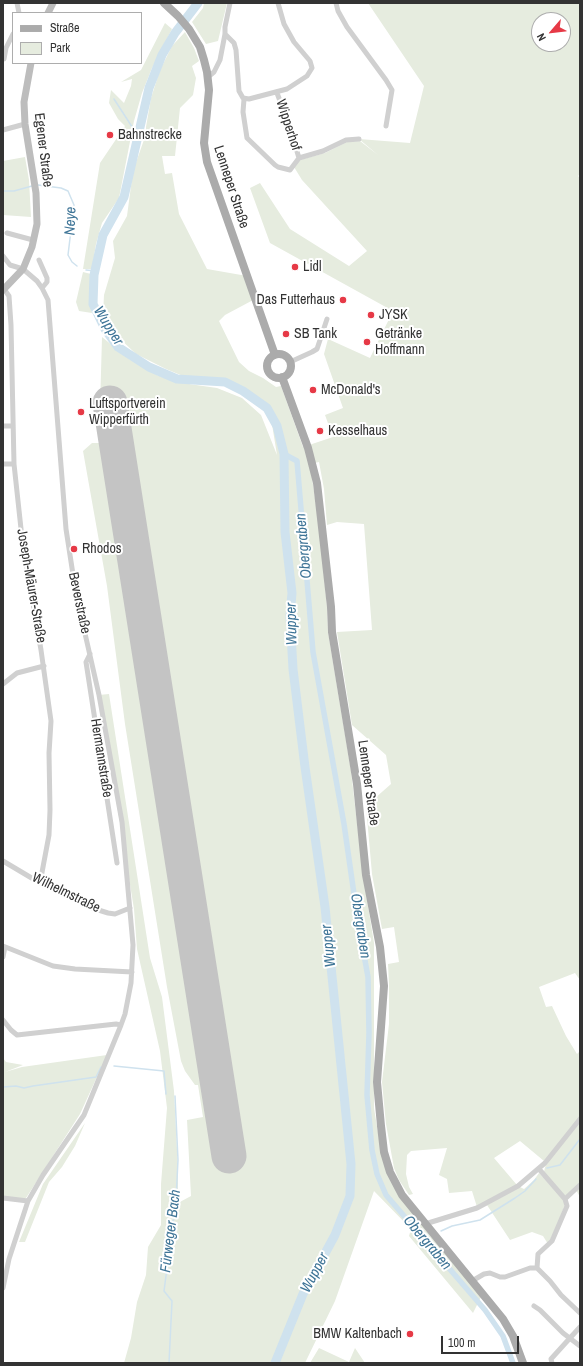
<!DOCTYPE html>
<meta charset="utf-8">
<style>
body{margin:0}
#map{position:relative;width:583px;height:1366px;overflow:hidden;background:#fff;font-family:"Archivo Narrow",sans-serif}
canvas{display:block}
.frame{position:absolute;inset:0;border:4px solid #333;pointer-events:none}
.legend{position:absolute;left:12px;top:12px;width:130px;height:52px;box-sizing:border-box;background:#fff;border:1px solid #adadad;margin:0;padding:5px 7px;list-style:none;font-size:12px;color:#333}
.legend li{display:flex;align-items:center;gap:8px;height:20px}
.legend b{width:20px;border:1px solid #adadad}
.north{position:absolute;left:531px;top:12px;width:40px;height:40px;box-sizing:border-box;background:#fff;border:1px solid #adadad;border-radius:50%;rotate:242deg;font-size:11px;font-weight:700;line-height:16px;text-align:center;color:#333}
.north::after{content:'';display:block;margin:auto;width:14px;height:18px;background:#e63946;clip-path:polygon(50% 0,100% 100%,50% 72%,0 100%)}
.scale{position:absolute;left:441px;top:1336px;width:78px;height:18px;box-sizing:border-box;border:2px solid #333;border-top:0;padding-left:5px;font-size:12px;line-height:14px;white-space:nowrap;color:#333;-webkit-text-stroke:3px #fff;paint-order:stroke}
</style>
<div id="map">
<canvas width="583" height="1366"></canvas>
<div class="frame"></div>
<ul class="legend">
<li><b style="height:5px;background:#ababab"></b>Straße</li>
<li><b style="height:11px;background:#e6ecdf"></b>Park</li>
</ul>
<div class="north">N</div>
<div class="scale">100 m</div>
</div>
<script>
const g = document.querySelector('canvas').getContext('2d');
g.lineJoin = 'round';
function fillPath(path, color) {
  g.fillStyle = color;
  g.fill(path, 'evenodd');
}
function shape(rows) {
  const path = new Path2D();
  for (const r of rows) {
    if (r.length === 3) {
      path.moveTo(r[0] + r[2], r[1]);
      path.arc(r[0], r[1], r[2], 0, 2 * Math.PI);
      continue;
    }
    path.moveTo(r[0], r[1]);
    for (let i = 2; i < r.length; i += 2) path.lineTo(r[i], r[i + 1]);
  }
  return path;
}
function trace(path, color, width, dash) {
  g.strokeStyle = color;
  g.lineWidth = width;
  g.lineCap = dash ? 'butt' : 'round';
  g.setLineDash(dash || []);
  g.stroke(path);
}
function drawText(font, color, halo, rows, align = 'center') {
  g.font = font + ' "Archivo Narrow",sans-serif';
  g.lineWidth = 4;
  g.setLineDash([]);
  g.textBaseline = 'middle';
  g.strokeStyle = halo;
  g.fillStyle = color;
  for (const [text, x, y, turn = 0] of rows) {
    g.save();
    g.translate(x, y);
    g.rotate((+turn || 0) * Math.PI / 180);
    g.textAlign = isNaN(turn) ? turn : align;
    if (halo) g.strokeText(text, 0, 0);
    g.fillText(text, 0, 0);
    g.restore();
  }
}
const green = shape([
 [204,3,227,3,218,41,206,44,192,22,203,8],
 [368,3,579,3,580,5,580,174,578,176,580,178,580,980,575,973,539,987,546,1007,552,1006,566,1036,577,1054,580,1051,580,1197,576,1190,565,1196,544,1172,545,1167,576,1124,544,1161,520,1141,494,1158,517,1185,477,1207,472,1191,449,1193,447,1179,439,1175,447,1148,411,1151,407,1155,406,1174,409,1187,413,1194,409,1195,399,1180,394,1168,386,1124,382,1082,389,1024,389,985,388,964,399,962,394,927,382,929,372,874,366,806,391,784,386,755,352,725,337,632,372,630,364,524,337,522,327,525,324,489,319,462,310,464,319,526,327,607,328,632,351,771,363,875,374,943,374,1108,379,1139,386,1171,481,1297,473,1313,409,1236,411,1229,374,1191,335,1301,305,1363,124,1363,131,1338,137,1302,146,1275,148,1247,161,1225,161,1184,167,1108,160,1051,137,949,134,909,99,695,109,694,150,958,162,997,174,1091,178,1169,178,1203,191,1196,187,1120,203,1117,198,1085,195,1085,185,1071,181,1061,167,987,125,724,107,586,83,451,92,443,99,443,102,337,129,359,157,375,175,382,217,388,242,398,261,415,277,455,269,406,240,389,221,381,195,381,166,369,136,354,114,333,103,315,104,295,115,258,113,241,127,216,133,171,146,134,146,127,151,98,160,70,172,46,185,32,194,48,199,61,192,66,196,78,193,95,180,108,175,156,162,156,165,174,172,173,179,214,207,269,247,276,255,299,225,315,219,321,239,362,249,371,263,378,276,387,281,386,303,447,333,437,325,415,343,408,324,354,328,339,370,358,393,311,270,243,250,188,260,183,290,229,349,266,367,251,302,180,294,167,300,160,325,153,347,142,360,141,378,155,359,139,410,143,424,86],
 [539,20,563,20,563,44,539,44],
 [165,23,172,29,152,68,142,93,134,121,119,198,102,223,96,244,92,269,83,269,100,163,125,126,118,119,109,103,111,90,124,103,131,86,132,79,121,82,141,70],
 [25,157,29,180,31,217,3,215,3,161],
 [83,272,91,274,89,295,92,313,79,311,76,302],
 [107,1055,80,1114,26,1198,3,1198,3,1058,6,1062,23,1065,5,1072,22,1067],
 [85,1123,75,1146,62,1167,49,1182,25,1242,19,1242,43,1184],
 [539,1173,564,1200,565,1204,557,1226,548,1244,543,1236,532,1232,510,1240,487,1205,520,1187,524,1189,534,1180],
 [319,1348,349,1362,355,1348,365,1363,310,1363]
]);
const stream = shape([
 [114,99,138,136],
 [38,185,61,188,68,191,74,205,68,255,72,262,77,266],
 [3,191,14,191,32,186],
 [86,270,96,271],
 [114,1066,164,1071,166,1094],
 [3,1087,16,1086,24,1088,33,1086,96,1077,101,1067],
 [547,1168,560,1165,580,1139],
 [441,1231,452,1226,480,1220,515,1198,525,1191,536,1179],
 [169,1363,172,1301,164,1291,176,1200,178,1160,175,1096]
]);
const canal = shape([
 [284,454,297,461,313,652,344,824,358,922,368,977,369,1033,367,1095,372,1150,377,1174,386,1195,485,1310,503,1336,513,1363]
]);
const river = shape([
 [198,3,175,33,162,55,149,88,124,197,103,235,94,275,93,304,105,329,118,347,149,367,177,379,225,382,243,391,267,408,277,426,284,454,285,532,292,593,290,616,293,669,305,767,325,907,351,1164,350,1196,335,1235,303,1294,275,1363]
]);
const runway = shape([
 [110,403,229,1156]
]);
const street = shape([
 [17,3,19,13],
 [336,3,338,11,347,27,386,80,392,90,386,126],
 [225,34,234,43,236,50,239,91,243,98,249,99,287,89,307,76,312,68,310,61,294,42,284,24,278,3],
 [3,59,4,59,6,48,13,34],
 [208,77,214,72,220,60,225,34,225,27,230,3],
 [244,99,243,112,247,138,275,165,278,167,290,170,299,158,288,122,277,93],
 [3,130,25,124],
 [299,158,323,151,346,140,359,139],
 [7,233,33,240],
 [3,256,10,265,23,269,37,281,42,288,48,300,66,529,76,594,99,695,122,822,133,945,131,983,125,1014,121,1025,84,1115,43,1175,28,1201,9,1259,3,1288],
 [39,260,47,278,47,282,42,288],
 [4,289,9,296,11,325,14,464,22,538,41,650,51,721,49,753,50,810,49,835,40,883],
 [290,362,312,352,317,349,327,319],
 [3,426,13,426],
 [3,464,14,464],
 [90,654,86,662,117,863],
 [3,684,17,673,44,666],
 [3,861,40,883,92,908,108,913,115,914,130,908],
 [3,946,53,966,75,969,132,972],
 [3,957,5,947],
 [3,1020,11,1030,17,1035,116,1024,121,1025],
 [3,1198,28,1201],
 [565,1199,580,1185],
 [425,1224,477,1208,518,1186,545,1163,580,1119],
 [537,1268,538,1254,552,1241,567,1206,565,1199,539,1169],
 [472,1281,484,1274,490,1273,500,1277,505,1277,530,1268,537,1268,550,1281,561,1295,580,1313],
 [534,1306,540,1310,563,1333,580,1346],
 [552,1363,551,1359,580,1327]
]);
const secondary = shape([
 [48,13,53,3],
 [3,290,23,269,32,247,37,224,36,193,25,124,24,102,31,63]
]);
const primary = shape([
 [164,3,178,16,189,29,200,47,204,60,207,72,209,90,204,143,207,162,275,355],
 [279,366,12],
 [282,377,308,448,317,483,331,607,332,632,357,784,366,875,380,947,384,986,377,1082,381,1126,384,1152,390,1172,402,1195,503,1319,513,1336,523,1363]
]);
const markers = [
 [110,135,4,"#e63946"],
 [295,267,4,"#e63946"],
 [343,300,4,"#e63946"],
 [371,315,4,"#e63946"],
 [286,334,4,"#e63946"],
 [367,342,4,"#e63946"],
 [313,390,4,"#e63946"],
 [81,412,4,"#e63946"],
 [320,431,4,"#e63946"],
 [74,549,4,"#e63946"],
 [410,1334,4,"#e63946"]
];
const streetNames = [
 ["Wipperhof",288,125,72],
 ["Egener Straße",43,150,83],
 ["Lenneper Straße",231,187,72],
 ["Joseph-Mäurer-Straße",31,586,80],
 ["Beverstraße",79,603,78],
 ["Hermannstraße",101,758,81],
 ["Lenneper Straße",368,783,82],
 ["Wilhelmstraße",66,893,26]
];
const poiNames = [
 ["Bahnstrecke",118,135],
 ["Lidl",303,267],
 ["Das Futterhaus",335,300,"right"],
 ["JYSK",379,315],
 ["SB Tank",294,334],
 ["Getränke",375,334],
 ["Hoffmann",375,350],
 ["McDonald's",321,390],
 ["Luftsportverein",89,404],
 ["Wipperfürth",89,420],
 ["Kesselhaus",328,431],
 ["Rhodos",82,549],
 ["BMW Kaltenbach",402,1334,"right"]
];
const waterNames = [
 ["Neye",71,221,-88],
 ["Wupper",108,326,58],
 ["Obergraben",304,546,-95],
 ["Wupper",292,624,-91],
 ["Obergraben",360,926,81],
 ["Wupper",329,946,-96],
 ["Fürweger Bach",171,1231,-83],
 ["Obergraben",427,1243,50],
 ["Wupper",315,1273,-62]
];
fillPath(green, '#e6ecdf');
trace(stream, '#cfe2ee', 1.5);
trace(canal, '#cfe2ee', 5.5);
trace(river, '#cfe2ee', 9);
trace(runway, '#c4c4c4', 35);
trace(street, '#d0d0d0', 5);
trace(secondary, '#bdbdbd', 7);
trace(primary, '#ababab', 8);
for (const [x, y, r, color] of markers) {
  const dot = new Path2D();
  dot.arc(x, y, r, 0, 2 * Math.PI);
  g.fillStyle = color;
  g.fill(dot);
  trace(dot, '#fff', 1.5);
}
drawText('14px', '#333', '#fff', streetNames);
drawText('14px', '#333', '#fff', poiNames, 'left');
drawText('italic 15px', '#3f7597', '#fff', waterNames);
</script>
